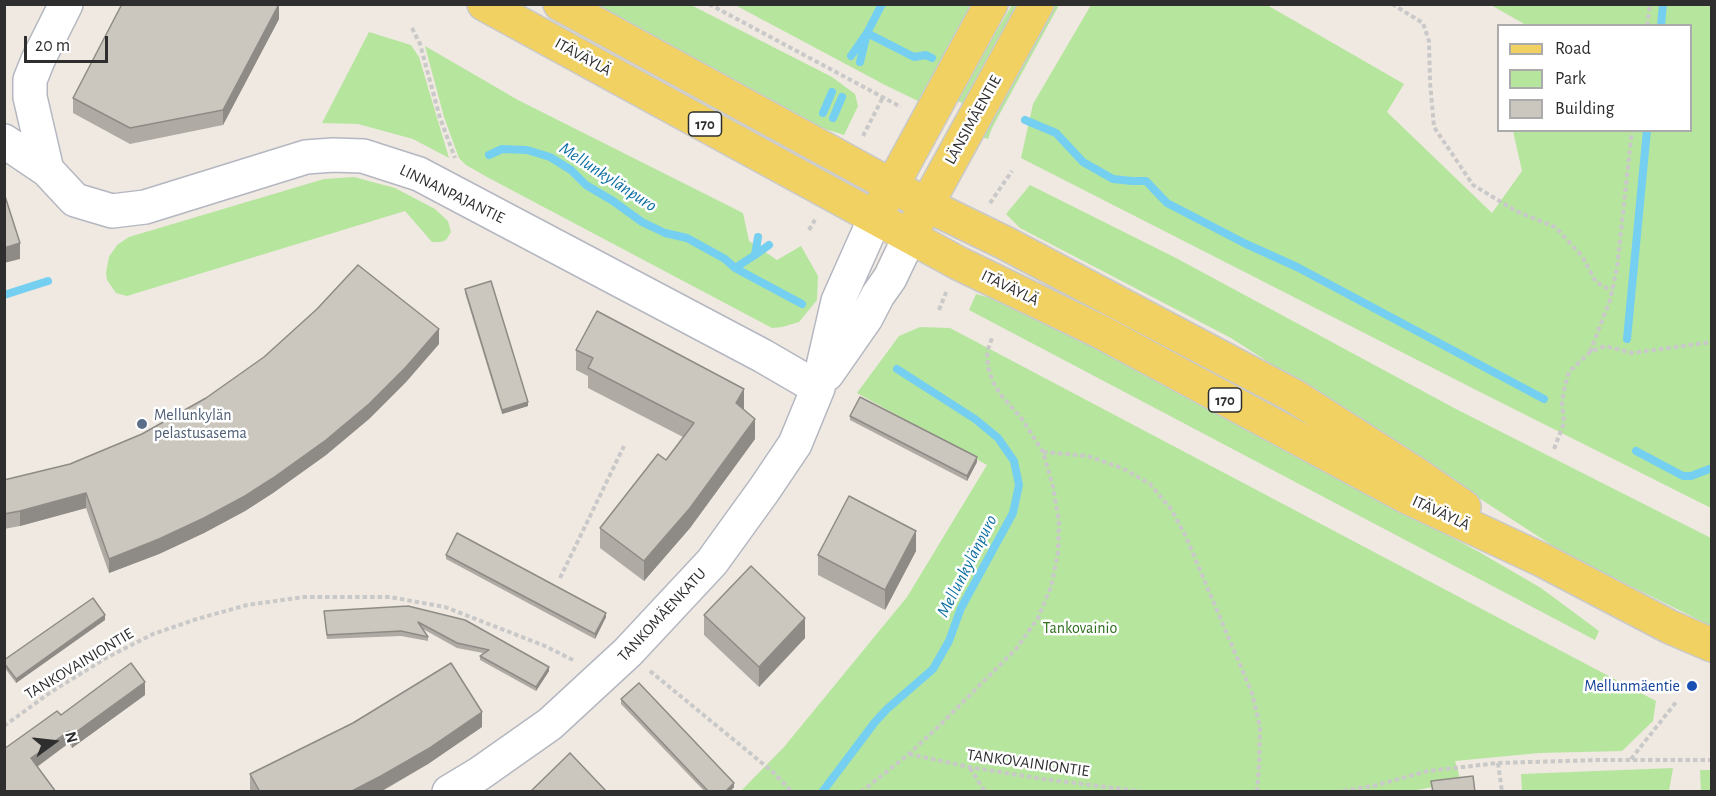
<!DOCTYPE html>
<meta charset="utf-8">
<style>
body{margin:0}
#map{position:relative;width:1716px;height:796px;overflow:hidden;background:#efe9e1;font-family:"Alegreya Sans",sans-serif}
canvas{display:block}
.frame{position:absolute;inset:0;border:6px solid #2e2e2e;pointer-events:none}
.legend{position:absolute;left:1497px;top:24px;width:195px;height:108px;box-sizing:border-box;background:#fff;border:2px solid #ababab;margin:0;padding:8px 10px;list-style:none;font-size:18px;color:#2e2e2e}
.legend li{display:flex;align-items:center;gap:12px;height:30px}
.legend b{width:30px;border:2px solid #ababab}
.north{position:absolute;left:24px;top:712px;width:60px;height:60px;-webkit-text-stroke:4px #fff;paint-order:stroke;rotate:75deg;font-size:16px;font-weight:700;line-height:24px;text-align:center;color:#2e2e2e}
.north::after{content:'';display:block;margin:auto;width:21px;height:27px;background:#2e2e2e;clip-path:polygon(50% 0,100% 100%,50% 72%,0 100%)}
.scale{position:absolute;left:24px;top:36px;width:84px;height:27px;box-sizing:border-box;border:3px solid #2e2e2e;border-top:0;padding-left:8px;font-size:18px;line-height:21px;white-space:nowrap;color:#2e2e2e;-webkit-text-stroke:4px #fff;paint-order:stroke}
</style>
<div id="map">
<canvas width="1716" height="796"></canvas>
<div class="frame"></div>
<ul class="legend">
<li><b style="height:8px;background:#f2d163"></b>Road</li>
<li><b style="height:16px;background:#b6e59e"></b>Park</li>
<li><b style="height:16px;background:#cbc7bf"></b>Building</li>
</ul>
<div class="north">N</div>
<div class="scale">20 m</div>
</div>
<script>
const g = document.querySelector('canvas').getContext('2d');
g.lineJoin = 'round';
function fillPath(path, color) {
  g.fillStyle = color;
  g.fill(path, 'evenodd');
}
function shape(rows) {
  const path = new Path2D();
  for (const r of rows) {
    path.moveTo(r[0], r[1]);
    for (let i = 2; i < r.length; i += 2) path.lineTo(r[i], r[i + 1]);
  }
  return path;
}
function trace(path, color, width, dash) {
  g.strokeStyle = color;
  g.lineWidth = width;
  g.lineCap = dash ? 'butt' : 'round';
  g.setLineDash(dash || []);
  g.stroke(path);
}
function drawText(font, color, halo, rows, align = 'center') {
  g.font = font + ' "Alegreya Sans",sans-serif';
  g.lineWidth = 5;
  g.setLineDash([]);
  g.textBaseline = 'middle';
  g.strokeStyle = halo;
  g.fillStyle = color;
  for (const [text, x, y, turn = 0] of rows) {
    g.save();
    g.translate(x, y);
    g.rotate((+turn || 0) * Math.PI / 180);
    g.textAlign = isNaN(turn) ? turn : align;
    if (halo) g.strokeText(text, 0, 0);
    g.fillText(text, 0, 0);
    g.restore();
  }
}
const green = shape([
 [582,5,691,5,832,77,855,94,858,106,844,135,810,124],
 [735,5,973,5,918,101,885,85],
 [1012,5,1022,5,965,105,956,100],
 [1046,5,1059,5,992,128,988,139,978,136],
 [1091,5,1267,5,1404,84,1387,112,1492,213,1522,171,1513,131,1690,130,1690,26,1526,25,1491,5,1711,5,1711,508,1480,392,1021,158,1033,104],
 [369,32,411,45,419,57,449,158,413,139,358,124,322,123],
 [425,46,518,100,743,213,749,241,777,260,801,246,818,276,817,300,799,322,782,327,772,328,487,177,466,165,459,158,444,117],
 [354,177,395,188,435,209,448,221,451,232,446,240,440,242,432,242,405,211,127,296,116,293,107,280,106,273,109,257,117,245,129,237,324,179],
 [1030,185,1176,258,1456,409,1711,538,1711,626,1564,553,1231,338,1020,228,1006,214],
 [976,294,1006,302,1048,321,1479,552,1541,588,1599,631,1595,640,969,310],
 [920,327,950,328,1656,701,1653,721,1622,751,1539,753,1455,761,1461,782,1411,791,740,792,784,747,907,597,987,465,857,393,899,336],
 [1673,768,1669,791,1522,791,1521,774],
 [1700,770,1711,770,1711,791,1701,791]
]);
const stream = shape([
 [1661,26,1663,4],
 [851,56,867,33,882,4],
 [860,62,867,33,914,57,926,55,932,58],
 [823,113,832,92],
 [833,118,842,97],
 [1025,120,1056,133,1083,162,1113,179,1132,181,1146,181,1167,203,1246,244,1297,267,1544,399],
 [489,155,502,149,527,150,550,157,571,170,586,185,613,201,642,222,665,233,687,238,725,259,735,268,755,255,758,237],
 [755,255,769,245],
 [735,268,802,304],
 [4,295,48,281],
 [1627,339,1647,130],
 [1636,451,1683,476,1691,476,1712,468],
 [823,791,875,722,887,709,933,669,949,641,961,608,1013,513,1019,485,1014,461,998,438,975,419,897,369]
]);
const path = shape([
 [709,4,901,107],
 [1392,4,1423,23,1429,41,1430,82,1434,127,1473,185,1516,211,1555,227,1582,256,1596,282,1612,291],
 [1647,26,1650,4],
 [412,28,420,44,440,118,455,158],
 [863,136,883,97],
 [990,203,1012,171],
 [809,230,816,218],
 [939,310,947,290],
 [1590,352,1610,300,1617,268,1632,130],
 [1554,449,1564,423,1562,402,1565,386,1569,372,1590,352,1605,346,1632,353,1712,342],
 [1043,452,1087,456,1122,468,1150,484,1171,509,1186,537,1252,693,1260,727,1259,766,1257,792],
 [560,578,624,446],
 [650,671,773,772,792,792],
 [4,726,51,692,106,658,153,634,197,619,247,605,304,597,390,597,445,607,545,646,575,661],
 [909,754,969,767,1043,779,1145,792],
 [1631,759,1677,701],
 [1498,763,1502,792],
 [970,768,985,792],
 [861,792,909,754,940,725,1016,649,1038,618,1051,587,1058,553,1059,521,1053,487,1043,452,1022,419,1001,395,993,382,988,367,987,352,992,338],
 [1336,792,1373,786,1428,771,1498,763,1599,760,1712,760]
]);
const minor = shape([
 [4,141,47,170,75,200,112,211,145,207,306,157,333,155,363,156,419,174,763,356,818,388],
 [47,170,30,97,30,80,38,60,66,4],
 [827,374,866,318,878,295,890,278,910,236],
 [449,792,479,774,550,724,628,652,712,562,764,490,795,444,818,388,838,301,875,218]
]);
const major = shape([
 [484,4,958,263,1101,332,1407,497,1542,560,1670,627,1712,645],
 [560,4,927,205,1005,243,1294,396,1419,476,1464,507],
 [881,206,991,4],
 [916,224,1037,4]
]);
const wall = shape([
 [279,19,223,125,130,144,73,113,73,98],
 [465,289,528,406,502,414,465,293],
 [439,344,406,382,369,419,326,455,273,493,245,511,204,533,159,554,109,573,86,508,20,526,4,529,4,480,70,464],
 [576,350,744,409,755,439,690,528,644,581,600,548,600,528,666,460,683,437,588,388,588,376,576,370],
 [850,416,977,462,967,481,850,420],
 [916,551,885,610,818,575,818,555],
 [446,555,606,617,595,639,446,559],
 [408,606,549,671,536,691,480,660,480,656,483,653,457,648,423,629,428,637,428,641,401,636,327,639,324,611],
 [704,615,805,638,759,687,704,635],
 [105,620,16,683,4,667,4,660],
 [145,695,72,748,69,743,4,792,61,715],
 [621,699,734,787,730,792,705,792,621,704],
 [482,727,428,764,381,792,251,792,250,789,250,774]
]);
const shadedWall = shape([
 [279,4,279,19,223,125,223,110],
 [20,243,20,259,4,263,4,248],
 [439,329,439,344,406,382,369,419,326,455,273,493,245,511,204,533,159,554,109,573,109,559],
 [744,389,744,409,736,423,736,403],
 [528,402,528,406,502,414,502,410],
 [755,419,755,439,690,528,644,581,644,561],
 [977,457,977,462,967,481,967,476],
 [86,493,86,508,20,526,20,511],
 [916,531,916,551,885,610,885,590],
 [606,613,606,617,595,639,595,634],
 [105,615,105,620,16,683,16,679],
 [805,618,805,638,759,687,759,667],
 [549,667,549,671,536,691,536,687],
 [145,682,145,695,72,748,72,735],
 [482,712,482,727,428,764,381,791,350,792],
 [69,731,69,743,31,771,31,758],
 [734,783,734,787,730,792,725,792]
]);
const building = shape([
 [122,4,279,4,223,110,130,128,73,98,122,4],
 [4,193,20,243,4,248,4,193],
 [358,265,439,329,406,367,369,404,326,440,273,478,245,496,204,518,159,539,109,559,86,493,20,511,4,514,4,480,70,464,142,434,206,398,264,357,317,309,358,265],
 [491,281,528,402,502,410,465,289,491,281],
 [597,311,744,389,736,403,755,419,690,508,644,561,600,528,658,454,666,460,694,423,588,368,593,358,576,350,597,311],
 [860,397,977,457,967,476,850,416,860,397],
 [849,496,916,531,885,590,818,555,849,496],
 [457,533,606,613,595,634,446,555,457,533],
 [751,566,805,618,759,667,704,615,751,566],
 [93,598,105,615,16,679,4,663,4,660,93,598],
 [408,606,465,620,549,667,536,687,480,656,489,650,457,643,418,622,428,637,401,631,327,635,324,611,408,606],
 [131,663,145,682,72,735,69,731,31,758,56,792,4,792,4,749,57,711,61,715,131,663],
 [451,663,482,712,428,749,381,776,350,792,260,792,250,774,353,723,451,663],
 [639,683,734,783,725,792,709,792,621,699,639,683],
 [570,753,607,792,530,792,570,753],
 [1473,776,1475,792,1433,792,1431,781,1473,776]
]);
const markers = [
 [142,424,6,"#5c6f8a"],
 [1692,686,6,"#1a4fb4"]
];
const shields = [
 [705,124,33],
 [1225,400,33]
];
const shieldNames = [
 ["170",705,124],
 ["170",1225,400]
];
const streetNames = [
 ["ITÄVÄYLÄ",583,57,29],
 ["LÄNSIMÄENTIE",973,120,-61],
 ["LINNANPAJANTIE",452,194,26],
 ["ITÄVÄYLÄ",1010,288,26],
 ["ITÄVÄYLÄ",1441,513,25],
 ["TANKOMÄENKATU",662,615,-47],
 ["TANKOVAINIONTIE",79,664,-31],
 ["TANKOVAINIONTIE",1028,763,8]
];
const serviceNames = [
 ["Mellunkylän",154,415],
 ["pelastusasema",154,433]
];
const parkNames = [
 ["Tankovainio",1080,628]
];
const transitNames = [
 ["Mellunmäentie",1680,686]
];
const waterNames = [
 ["Mellunkylänpuro",608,177,33],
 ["Mellunkylänpuro",967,566,-63]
];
fillPath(green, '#b6e59e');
trace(stream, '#75cff0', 8);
trace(minor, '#b4b7c1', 36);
trace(major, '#c9c9c9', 36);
trace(path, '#c9c9c9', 4, [4.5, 3]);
trace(minor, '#fff', 33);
trace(major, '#f2d163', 33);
fillPath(wall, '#afaba4');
fillPath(shadedWall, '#8e8b86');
fillPath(building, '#cbc7bf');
trace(building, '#8e8b86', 1.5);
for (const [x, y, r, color] of markers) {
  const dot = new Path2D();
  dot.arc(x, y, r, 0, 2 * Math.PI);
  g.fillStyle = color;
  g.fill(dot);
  trace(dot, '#fff', 2);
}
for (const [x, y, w] of shields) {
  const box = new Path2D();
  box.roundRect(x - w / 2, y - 12, w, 24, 4.5);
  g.fillStyle = '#fff';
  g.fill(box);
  trace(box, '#2e2e2e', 1.5);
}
drawText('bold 15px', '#2e2e2e', null, shieldNames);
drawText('16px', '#2e2e2e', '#fff', streetNames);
drawText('16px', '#4e5e75', '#fff', serviceNames, 'left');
drawText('16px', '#2c6e1b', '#fff', parkNames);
drawText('16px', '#164399', '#fff', transitNames, 'right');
drawText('italic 18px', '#0d6fa3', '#fff', waterNames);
</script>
